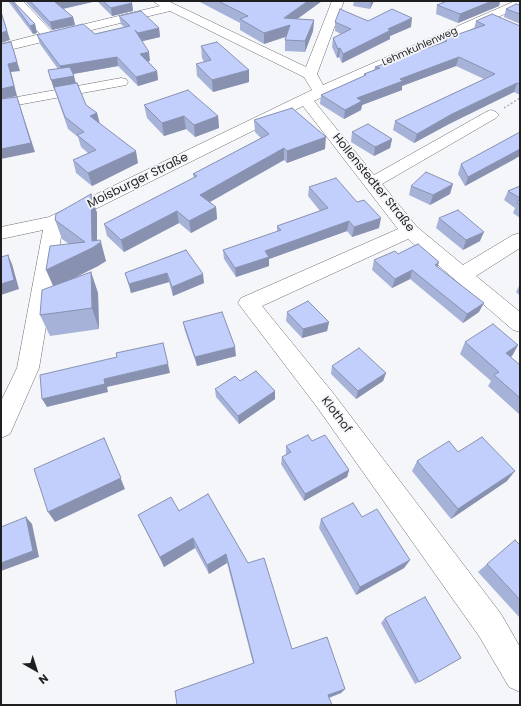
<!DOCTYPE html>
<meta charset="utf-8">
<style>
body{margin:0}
#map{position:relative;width:521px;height:706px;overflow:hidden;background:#f5f6f9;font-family:Poppins,sans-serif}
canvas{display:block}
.frame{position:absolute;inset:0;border:2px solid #1f1f20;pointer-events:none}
.north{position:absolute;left:16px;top:650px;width:40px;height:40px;-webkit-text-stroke:3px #f5f6f9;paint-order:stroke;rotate:141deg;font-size:11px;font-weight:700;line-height:16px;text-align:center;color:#1f1f20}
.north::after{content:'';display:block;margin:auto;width:14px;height:18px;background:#1f1f20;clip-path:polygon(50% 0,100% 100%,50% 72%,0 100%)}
</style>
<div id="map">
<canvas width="521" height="706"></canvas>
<div class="frame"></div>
<div class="north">N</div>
</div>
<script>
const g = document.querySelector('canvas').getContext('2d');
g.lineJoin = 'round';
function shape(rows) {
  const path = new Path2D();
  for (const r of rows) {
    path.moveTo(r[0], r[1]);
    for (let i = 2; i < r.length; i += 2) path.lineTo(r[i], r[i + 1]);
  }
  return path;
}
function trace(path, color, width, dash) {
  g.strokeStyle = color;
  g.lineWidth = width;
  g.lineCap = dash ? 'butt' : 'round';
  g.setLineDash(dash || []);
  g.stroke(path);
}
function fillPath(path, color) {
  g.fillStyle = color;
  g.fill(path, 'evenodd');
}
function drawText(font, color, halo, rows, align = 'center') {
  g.font = font + ' Poppins,sans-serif';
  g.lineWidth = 3.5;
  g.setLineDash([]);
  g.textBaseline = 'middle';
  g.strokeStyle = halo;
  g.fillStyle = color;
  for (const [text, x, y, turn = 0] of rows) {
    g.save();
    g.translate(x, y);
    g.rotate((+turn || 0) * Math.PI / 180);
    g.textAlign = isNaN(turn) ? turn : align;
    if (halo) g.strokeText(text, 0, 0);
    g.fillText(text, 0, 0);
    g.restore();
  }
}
const path = shape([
 [504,108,520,98]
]);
const minor = shape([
 [10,1,23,1,52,32,160,6,153,1,168,1,306,67,332,1,344,1,317,74,323,85,515,1,520,1,520,7,314,101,374,175,486,112,491,110,496,112,499,115,496,118,382,184,417,227,463,265,513,235,520,233,520,248,476,276,520,312,520,332,513,330,408,239,262,306,333,393,501,614,520,647,520,692,509,687,479,636,317,407,238,303,241,298,398,229,303,106,63,225,39,368,10,434,1,438,1,401,17,368,43,230,1,239,1,227,49,217,312,90,304,77,170,11,1,52,1,44,40,34,10,1],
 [121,78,126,79,128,82,126,85,1,108,1,100,121,78]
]);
const wall = shape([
 [8,1,13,1,35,24,37,33,33,34],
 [25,1,130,1,132,3,133,11,112,16,97,1,63,9,73,17,75,25,52,30],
 [198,1,322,1,297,19,314,20,313,31,305,52,285,51,285,40,286,37,264,44,240,30,240,23],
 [354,1,374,1,370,9,353,6],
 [447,1,500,1,499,6,458,23,436,14,437,5],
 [520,5,520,24,504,17,506,9],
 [119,16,159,28,160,37,142,41,150,61,148,61,157,71,158,80,138,86,118,66,73,74,76,83,86,105,97,113,100,124,138,163,92,186,76,173,73,160,88,153,81,147,78,137,68,129,48,70,58,69,40,44,37,35,95,34,124,27,121,24],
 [368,21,411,27,390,36,390,39,342,63,339,57,337,58,332,47,333,38,341,34,335,31,335,22],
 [476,21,520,26,520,95,514,92,449,124,414,143,393,130,395,121,484,79,456,66,402,86,402,90,362,105,361,110,344,119,320,104,321,95,364,76,364,74,374,70,375,67,443,43,444,39,474,29],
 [201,46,249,82,213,92,197,76,196,64,204,62,202,58],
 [144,105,218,116,219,128,195,137,186,129,164,136,147,118],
 [254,120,325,149,287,163,284,160,210,202,216,207,217,219,191,233,179,223,124,252,107,236,104,224,194,178,193,174,261,138,255,132],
 [352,132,392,139,390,148,374,156,351,142],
 [515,159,465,186,458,174,461,164],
 [411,186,450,194,430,205,409,195],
 [520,186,520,218,513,213,515,208,504,200,508,191],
 [309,187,379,228,352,237,347,231,269,259,269,266,236,277,224,259,223,250,277,232,277,226,320,211,308,196],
 [91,194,97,213,97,241,106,261,98,266,74,278,91,272,98,293,99,329,50,336,40,315,53,286,69,244,62,239,55,220],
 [439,218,480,241,463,250,436,228],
 [186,250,204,283,173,296,169,282,131,293,125,273],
 [398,254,438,267,479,312,463,323,410,279,392,288,372,270,374,260],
 [520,284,520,296,516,292],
 [287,312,329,322,327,331,302,338,286,321],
 [183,322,236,356,197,366,185,331],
 [465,342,518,345,512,356,510,357,520,365,520,415,488,386,491,381,460,354],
 [332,366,386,373,383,381,356,399,331,374],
 [240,381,275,399,239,424,216,397,215,389],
 [312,441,349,470,347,477,304,501,281,464,282,457,286,454,286,446],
 [458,452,507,481,451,519,412,471,417,461],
 [208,494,292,649,345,689,341,693,329,698,253,663,227,563,209,574,195,548,164,567,138,515,179,511],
 [362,517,410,560,404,568,356,595,319,528,321,519],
 [520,545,520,618,478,572,487,564],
 [385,618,461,658,415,684,381,623]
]);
const shadedWall = shape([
 [61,1,97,1,57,10,55,2],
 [308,1,322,1,289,25,290,25,290,35,264,44,264,33],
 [371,1,374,1,370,9],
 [492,1,500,1,499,6,458,23,460,14],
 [132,3,133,11,112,16,111,8],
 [1,11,10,40,1,43],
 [73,17,75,25,52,30,50,22],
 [412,18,411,27,390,36,390,39,342,63,343,54,388,29],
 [314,20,313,31,305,52,305,41],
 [35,24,37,33,33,34,30,26],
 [159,28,160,37,139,42,138,33],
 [11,42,20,71,11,72,17,96,1,99,1,89,8,64],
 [340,48,339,57,337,58,338,49],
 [149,52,150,61,141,63,140,54],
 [117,57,118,66,62,76,60,66],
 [459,57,456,66,402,86,402,90,362,105,361,110,344,119,345,110,357,98,400,79],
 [249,70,249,82,213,92,212,80],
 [157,71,158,80,138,86,136,77],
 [74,76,76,85,54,89,51,80],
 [517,83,514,92,449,124,414,143,417,134,452,114],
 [17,97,35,152,1,159,1,149],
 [97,113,100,125,90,116],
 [184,116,186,129,164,136,162,123],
 [218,116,219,128,195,137,194,125],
 [326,137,325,149,287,163,287,151],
 [392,139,390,148,374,156,375,147],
 [284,148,284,160,201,207,200,195],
 [520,149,520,156,465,186,468,177],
 [136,151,138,163,92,186,88,173],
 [453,184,450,194,430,205,433,195],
 [91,194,97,213,97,244,101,242,106,261,98,266,54,288,46,270,92,241],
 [216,207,217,219,191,233,189,221],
 [177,211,179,223,124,252,121,240],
 [381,218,379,228,352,237,354,227],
 [349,221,347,231,269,259,269,266,236,277,235,268,265,251],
 [484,232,480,241,463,250,466,240],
 [8,255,12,264,19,289,1,295,1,284],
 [439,262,436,272,435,265],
 [412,270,410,279,392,288,395,279],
 [91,272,98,293,99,329,92,308],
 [167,273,169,282,131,293,129,284],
 [203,274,204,283,173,296,172,287],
 [484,303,479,312,463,323,467,314],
 [329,322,327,331,302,338,303,329],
 [518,345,512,356,499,365,506,353],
 [235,347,236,356,197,366,195,357],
 [168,364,170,373,107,387,108,392,47,407,42,399,104,379],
 [386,373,383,381,356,399,358,391],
 [275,391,275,399,239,424,238,416],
 [104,438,125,489,55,522,48,512],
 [349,470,347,477,304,501,305,494],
 [515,471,507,481,451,519,458,509],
 [26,517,32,524,39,557,1,571,1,563],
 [193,538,195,548,164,567,160,557],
 [226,554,227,563,209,574,207,565],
 [410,560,404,568,356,595,360,587],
 [345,689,341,693,325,699,328,695]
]);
const building = shape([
 [12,1,13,1,35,24,30,26,12,1],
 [30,1,61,1,55,2,73,17,50,22,30,1],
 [103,1,130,1,132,3,111,8,103,1],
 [218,1,308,1,284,18,314,20,305,41,285,40,290,25,264,33,240,19,248,16,218,1],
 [447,1,492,1,460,14,437,5,447,1],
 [516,4,520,5,520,14,506,9,516,4],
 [340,9,368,21,392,9,412,18,388,29,391,30,343,54,340,48,338,49,333,38,351,29,335,22,340,9],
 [141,11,159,28,138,33,135,30,149,52,140,54,157,71,136,77,117,57,60,66,37,35,83,24,95,34,130,26,119,16,141,11],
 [1,12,7,31,1,33,1,12],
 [492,14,520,26,520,84,517,83,452,114,417,134,395,121,495,74,459,57,400,79,403,81,357,98,362,101,345,110,321,95,366,75,364,74,380,68,375,67,447,41,444,39,485,25,476,21,492,14],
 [11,42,17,62,8,64,14,86,1,89,1,44,11,42],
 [217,42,249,70,212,80,196,64,211,60,201,46,217,42],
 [70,67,74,76,51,80,48,70,70,67],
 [77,83,86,105,97,113,90,116,136,151,88,173,73,160,96,150,77,135,84,132,65,117,54,87,77,83],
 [188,90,218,116,194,125,184,116,162,123,144,105,188,90],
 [17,97,31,143,1,149,1,99,17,97],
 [292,108,326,137,287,151,284,148,200,195,216,207,189,221,177,211,121,240,104,224,197,176,193,174,269,134,254,120,292,108],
 [368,124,392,139,375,147,352,132,368,124],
 [520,132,520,149,468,177,461,164,520,132],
 [426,172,453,184,433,195,411,186,426,172],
 [336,178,357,202,364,200,381,218,354,227,349,221,265,251,269,257,235,268,223,250,281,230,277,226,328,208,309,187,336,178],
 [520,186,520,205,517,203,520,198,508,191,520,186],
 [91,194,92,241,100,240,101,242,92,248,46,270,50,246,85,242,55,220,56,214,91,194],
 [458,210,484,232,466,240,439,218,458,210],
 [418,244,439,262,435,265,484,303,467,314,412,270,395,279,374,260,395,251,398,254,418,244],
 [186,250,203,274,172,287,167,273,129,284,125,273,186,250],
 [8,255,14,280,1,284,1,257,8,255],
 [91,272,92,308,40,315,42,290,91,272],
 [308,301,329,322,303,329,287,312,308,301],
 [222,312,235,347,195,357,183,322,222,312],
 [493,324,518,345,506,353,520,365,520,398,494,375,499,372,465,342,493,324],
 [163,343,168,364,104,379,105,384,42,399,40,375,117,357,116,353,163,343],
 [359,348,386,373,358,391,332,366,359,348],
 [256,371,275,391,238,416,215,389,235,376,240,381,256,371],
 [308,435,312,441,325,435,349,470,305,494,282,457,291,452,286,446,308,435],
 [482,437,515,471,458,509,417,461,449,441,458,452,482,437],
 [104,438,121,478,48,512,34,469,104,438],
 [208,494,248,563,264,558,292,649,327,637,345,689,328,695,332,705,177,705,175,691,254,663,226,554,207,565,193,538,160,557,138,515,171,497,179,511,208,494],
 [353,503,362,517,377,509,410,560,360,587,321,519,353,503],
 [26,517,33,551,1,563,1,527,26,517],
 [515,540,520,545,520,600,487,564,515,540],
 [425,597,461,658,419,682,385,618,425,597]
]);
const farStreetnames = [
 ["Lehmkuhlenweg",420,47,-24]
];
const streetNames = [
 ["Moisburger Straße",138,181,-26],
 ["Hollenstedter Straße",373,183,51],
 ["Klothof",336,415,53]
];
trace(minor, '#6c6d70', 1);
trace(path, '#b2b3b5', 1.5, [2, 2]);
fillPath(minor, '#fff');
fillPath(wall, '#a7b2d9');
fillPath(shadedWall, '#8891b0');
fillPath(building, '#c2cffc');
trace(building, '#8891b0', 1);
drawText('10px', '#1f1f20', '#f5f6f9', farStreetnames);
drawText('12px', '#1f1f20', '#f5f6f9', streetNames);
</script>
